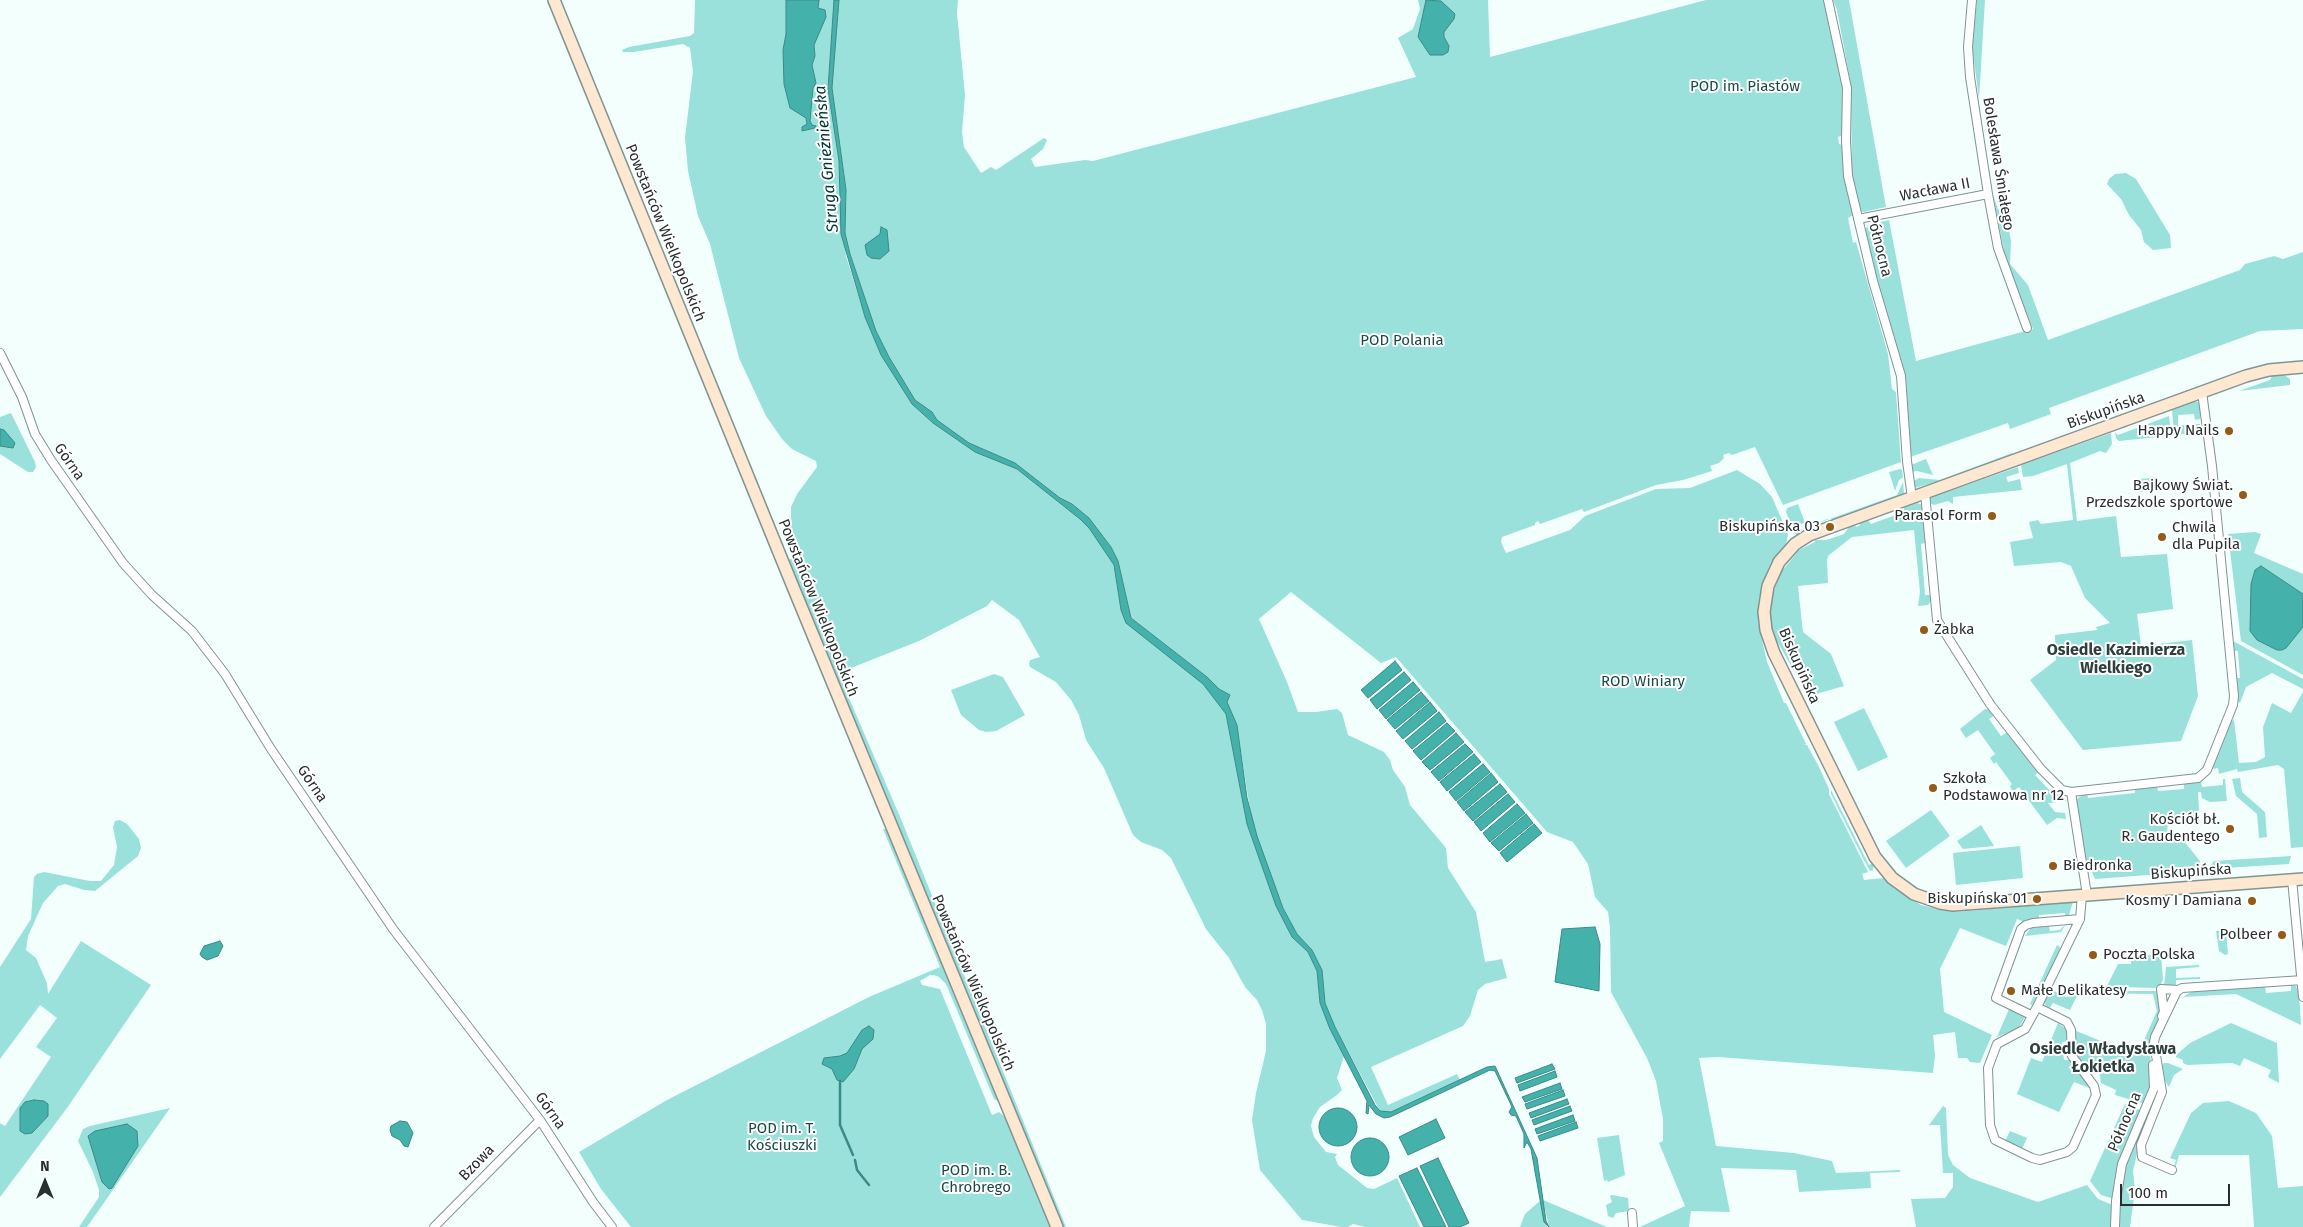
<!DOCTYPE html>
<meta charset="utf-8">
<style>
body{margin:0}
#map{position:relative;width:2303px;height:1227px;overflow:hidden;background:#f2fffd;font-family:"Fira Sans",sans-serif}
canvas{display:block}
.north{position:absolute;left:20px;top:1157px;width:50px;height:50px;-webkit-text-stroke:4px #fff;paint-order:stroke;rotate:0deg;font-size:14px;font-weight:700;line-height:20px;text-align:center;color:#272f2f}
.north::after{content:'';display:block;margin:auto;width:18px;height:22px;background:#272f2f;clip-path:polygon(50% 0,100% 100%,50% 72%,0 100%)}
.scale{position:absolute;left:2120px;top:1184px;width:110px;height:22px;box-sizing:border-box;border:2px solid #272f2f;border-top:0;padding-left:6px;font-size:15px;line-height:18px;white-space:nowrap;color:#272f2f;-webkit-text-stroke:4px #fff;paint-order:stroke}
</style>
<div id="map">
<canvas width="2303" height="1227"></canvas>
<div class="north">N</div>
<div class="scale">100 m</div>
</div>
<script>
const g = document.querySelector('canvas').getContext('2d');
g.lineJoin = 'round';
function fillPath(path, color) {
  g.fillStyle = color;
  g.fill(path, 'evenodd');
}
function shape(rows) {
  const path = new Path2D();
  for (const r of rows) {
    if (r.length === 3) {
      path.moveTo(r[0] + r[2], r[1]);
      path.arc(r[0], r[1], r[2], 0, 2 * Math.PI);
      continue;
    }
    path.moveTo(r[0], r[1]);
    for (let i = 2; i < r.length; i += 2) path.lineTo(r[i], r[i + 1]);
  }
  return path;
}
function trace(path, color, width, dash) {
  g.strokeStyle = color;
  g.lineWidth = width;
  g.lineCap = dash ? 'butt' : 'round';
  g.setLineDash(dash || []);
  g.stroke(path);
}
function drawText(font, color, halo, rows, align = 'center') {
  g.font = font + ' "Fira Sans",sans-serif';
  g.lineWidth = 4;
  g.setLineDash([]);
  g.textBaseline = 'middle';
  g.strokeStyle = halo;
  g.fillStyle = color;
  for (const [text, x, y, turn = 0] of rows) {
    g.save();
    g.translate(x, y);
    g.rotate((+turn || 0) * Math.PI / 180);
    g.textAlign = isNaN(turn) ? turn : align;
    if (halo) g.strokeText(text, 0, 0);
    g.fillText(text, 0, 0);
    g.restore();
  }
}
const green = shape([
 [695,0,834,0,828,89,839,161,846,256,865,317,881,355,912,403,933,423,975,452,1017,469,1080,519,1089,528,1114,565,1121,610,1203,684,1226,714,1247,824,1276,906,1292,937,1308,952,1317,971,1320,1003,1344,1056,1337,1078,1342,1090,1337,1095,1320,1107,1313,1118,1311,1126,1314,1137,1326,1152,1337,1154,1335,1157,1338,1165,1367,1188,1374,1189,1397,1178,1420,1227,1365,1227,1353,1224,1348,1227,1341,1227,1302,1220,1260,1170,1252,1120,1256,1093,1266,1051,1266,1024,1262,1010,1257,1000,1245,987,1229,958,1206,929,1171,858,1162,850,1141,842,1133,835,1104,768,1086,740,1079,715,1071,700,1056,682,1030,667,1029,664,1030,660,1040,657,1019,620,992,600,987,606,919,641,851,668,843,666,836,668,901,819,1066,1227,1062,1227,788,560,802,554,791,531,791,507,797,494,817,467,816,461,792,449,782,439,766,416,739,358,710,244,698,216,688,171,685,138,693,71,690,48,683,44,634,52,623,52,622,50,629,47,690,36,694,33],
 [839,0,958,0,957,13,965,95,962,132,964,147,981,173,991,167,996,170,1044,138,1047,140,1043,149,1031,159,1035,167,1085,160,1093,161,1416,77,1398,38,1413,29,1420,9,1418,0,1488,0,1490,57,1706,0,1825,0,1843,86,1843,135,1838,137,1839,144,1843,145,1845,178,1853,215,1848,218,1853,243,1856,242,1888,354,1892,389,1896,392,1901,462,1783,505,1755,447,1732,455,1729,453,1723,455,1724,458,1719,463,1710,466,1712,471,1683,480,1656,485,1584,512,1582,509,1540,524,1538,521,1535,523,1535,525,1502,537,1501,542,1506,553,1570,530,1585,516,1656,489,1690,488,1737,470,1760,484,1772,497,1788,534,1786,544,1771,562,1766,574,1759,598,1758,622,1767,662,1784,703,1786,703,1806,744,1804,745,1807,745,1819,767,1829,789,1829,794,1868,872,1862,874,1864,880,1884,878,1894,888,1921,905,1946,911,1957,912,2073,902,2068,918,2066,918,2065,913,2039,915,2039,921,2024,922,2017,919,2006,946,1960,928,1940,969,1944,1012,1992,1035,1980,1063,1970,1062,1967,1058,1958,1058,1955,1032,1933,1035,1935,1055,1933,1073,1718,1057,1699,1058,1716,1146,1794,1153,1832,1161,1836,1173,1900,1170,1900,1172,1870,1173,1871,1188,1799,1192,1796,1170,1721,1168,1730,1212,1691,1211,1689,1227,1640,1227,1685,1206,1659,1143,1663,1141,1663,1119,1656,1081,1647,1058,1611,992,1610,928,1608,912,1595,897,1588,864,1573,842,1547,832,1396,657,1381,663,1291,592,1259,619,1287,682,1298,712,1316,712,1337,709,1342,713,1348,735,1384,752,1390,760,1393,770,1405,787,1410,805,1446,848,1448,868,1476,912,1485,962,1502,959,1507,978,1485,984,1478,990,1470,1016,1463,1026,1371,1067,1388,1105,1457,1074,1460,1080,1391,1112,1385,1113,1380,1111,1335,1027,1325,1003,1322,970,1312,950,1297,934,1283,907,1270,874,1252,823,1237,725,1227,702,1230,695,1219,689,1207,677,1131,618,1118,561,1111,547,1089,518,1072,504,1060,498,1015,463,969,443,937,420,932,412,915,400,884,349,876,331,850,254,845,233,846,190,832,88],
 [1833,0,1849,0,1886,207,1864,212,1860,211,1852,173,1851,85,1837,10],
 [1977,0,1985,0,1979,99,1972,46],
 [2126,173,2136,179,2170,235,2171,248,2153,250,2144,242,2141,230,2129,215,2121,199,2107,184,2109,179,2115,174],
 [1993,195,1998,209,2008,225,2011,241,2010,264,2028,285,2048,340,2240,270,2245,264,2274,256,2283,259,2303,252,2303,329,2260,331,2049,408,2051,414,2010,429,2008,423,1910,457,1906,384,1876,277,1865,234,1866,228,1871,224,1889,220,1916,361,2033,329,2006,261],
 [2283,374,2290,379,2290,385,2239,391,2270,380,2272,375],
 [2194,402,2198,402,2201,406,2200,419,2195,420,2194,414,2178,415,2178,425,2186,425,2187,430,2196,429,2196,424,2200,424,2201,432,2176,435,2174,432,2172,410],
 [11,413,35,462,36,467,33,472,28,472,0,454,0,417],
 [2169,416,2171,432,2167,436,2119,441,2116,438,2115,432,2118,435],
 [2111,433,2112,444,2106,453,2100,451,2070,463,2077,521,2116,516,2121,557,2167,554,2173,609,2137,614,2141,646,2192,640,2198,696,2181,741,2083,750,2030,680,2056,660,2055,635,2097,630,2096,627,2110,623,2085,598,2071,566,2061,562,2014,566,2010,542,2033,538,2029,522,2038,520,2041,524,2073,520,2067,464,2033,476,2023,477,2021,465],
 [2012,453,2012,454,1938,481,1915,488,1912,482,1919,478,1940,480],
 [1926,459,1933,475,1917,471,1911,472,1911,465],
 [2018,467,2019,473,2006,477,2008,482,2020,479,2022,490,1953,497,1953,504,1948,501,1934,505,1930,503,1930,498],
 [1900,469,1902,470,1903,477,1899,480,1895,491,1889,472],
 [2154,478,2155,491,2140,492,2138,479],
 [1903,482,1904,494,1835,519,1827,519,1801,530,1802,533,1797,535,1794,532,1807,527,1897,495],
 [1917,503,1923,505,1925,524,1925,543,1921,544,1925,595,1931,595,1931,601,1928,605,1918,606,1920,592,1914,530,1852,537,1829,555,1827,559,1828,583,1798,586,1803,632,1831,654,1844,686,1809,696,1799,676,1793,669,1773,634,1770,613,1772,595,1782,571,1799,550,1815,542,1815,540,1826,540,1844,534,1849,527,1855,525,1856,527,1860,525,1860,523,1868,520,1871,524,1904,512,1904,507],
 [1798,504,1805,523,1792,527,1786,512,1787,508],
 [2255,532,2261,534,2254,553,2303,574,2303,675,2241,641,2228,534],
 [2233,641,2303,679,2303,689,2272,673,2246,687,2240,703,2238,701,2236,678,2240,678,2238,651,2233,651],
 [994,674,1003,677,1025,715,996,731,986,732,979,730,961,715,951,690],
 [2303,692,2303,847,2291,848,2284,769,2278,765,2238,772,2237,769,2219,774,2218,768,2212,769,2231,721,2234,720,2239,763,2256,762,2265,757,2263,727,2272,703,2291,713],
 [1864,708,1888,757,1858,771,1834,722],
 [1985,709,1989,709,1995,715,1989,719,2001,736,2009,731,2039,772,2035,775,2052,793,2056,789,2066,800,2066,801,2048,803,2055,812,2065,813,2066,819,2057,818,2047,825,2019,787,2013,791,2011,789,2010,786,2012,784,1996,762,1994,764,1990,758,1995,754,1978,730,1966,738,1960,729],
 [2240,778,2242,792,2265,812,2267,837,2259,838,2257,814,2236,796,2232,779],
 [2223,779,2225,779,2227,801,2210,802,2202,798,2201,792,2198,792,2199,810,2187,824,2181,819,2168,820,2167,834,2155,835,2155,842,2183,840,2200,861,2200,871,2095,879,2092,872,2086,870,2076,801,2078,798,2087,793,2088,798,2135,793,2135,788,2157,785,2158,791,2184,789,2184,783,2201,781,2202,787,2223,785],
 [1831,790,1869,865,1874,863,1873,870,1870,871,1864,860,1831,794],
 [1931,810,1950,836,1906,868,1886,841],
 [120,820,127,824,139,839,141,848,138,856,95,891,84,890,65,884,58,886,43,903,28,936,26,950,36,958,47,983,48,994,81,941,151,985,67,1108,0,1197,0,1123,5,1126,51,1057,36,1047,57,1018,40,1005,0,1059,0,967,31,919,34,877,37,874,44,872,90,881,101,881,114,865,117,847,113,827,115,821],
 [1981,825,1994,846,1963,849,1957,841],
 [883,829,887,829,1002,1103,994,1099,946,984,939,977,934,975,930,975,920,981,922,985,940,989,992,1115,999,1112,1007,1119,1052,1227,631,1227,601,1189,579,1152,667,1100,869,997,940,967],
 [2020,846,2023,878,1956,885,1953,853],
 [2291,856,2289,864,2208,869,2214,861],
 [2066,924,2061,932,2025,936,2031,928,2049,926,2050,931,2060,930],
 [2226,930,2228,954,2225,955,2219,951,2216,931],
 [2057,945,2060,947,2059,954,2032,1005,2030,1004],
 [2161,955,2163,979,2159,988,2118,987,2096,989,2100,983,2107,986,2118,964,2131,964,2131,956],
 [2199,965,2199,967,2176,969,2176,978,2200,977,2200,979,2176,980,2176,986,2164,986,2166,967],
 [2291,985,2296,986,2299,992,2301,1025,2236,994,2183,997,2191,992,2265,986,2266,993,2291,991],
 [2049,988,2066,997,2078,994,2070,1010,2053,1003,2050,1008,2046,1006,2044,1002],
 [2118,991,2159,991,2161,1013,2149,1043,2153,1084,2145,1104,2115,1095,2116,1090,2101,1083,2099,1068,2079,1061,2075,1051,2074,1030,2137,1056,2157,1011,2153,994,2091,993],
 [2009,1009,2025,1017,2019,1028,1997,1037],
 [2058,1023,2066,1029,2068,1041,2062,1042,2064,1060,2072,1060,2090,1083,2092,1089,2074,1082,2059,1112,2017,1094,2031,1058,2042,1062],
 [2231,1023,2277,1043,2279,1083,2268,1077,2271,1070,2244,1058,2240,1066,2232,1063,2187,1065,2183,1063,2183,1060,2176,1057,2176,1055,2190,1043],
 [2164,1063,2168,1063,2183,1069,2174,1075,2169,1087,2165,1081,2162,1066],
 [2157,1085,2158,1096,2139,1145,2133,1171,2135,1191,2130,1227,2118,1227,2125,1165],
 [2229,1101,2256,1113,2272,1136,2278,1188,2303,1186,2303,1227,2254,1227,2249,1155,2179,1155,2174,1173,2172,1172,2176,1160,2170,1158,2191,1113,2203,1103],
 [2125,1104,2140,1110,2140,1113,2114,1199,2101,1195,2090,1181],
 [1943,1106,1946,1108,1948,1155,1953,1165,1970,1178,2038,1202,2087,1185,2098,1199,2113,1205,2111,1227,1916,1227,1911,1199,1945,1198,1953,1187,1953,1173,1943,1173,1940,1125,1929,1125],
 [170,1108,87,1227,79,1227,99,1197,99,1190,93,1172,78,1141,83,1129,90,1126],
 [2010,1131,2027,1138,2022,1149,2005,1141],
 [1619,1135,1625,1175,1608,1182,1607,1180,1604,1181,1597,1138],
 [1612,1195,1628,1198,1629,1211,1616,1213,1613,1218,1608,1216,1606,1205,1612,1202,1610,1196],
 [1541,1200,1547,1227,1520,1227,1525,1214],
 [1543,1200,1607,1227,1549,1227]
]);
const water = shape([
 [786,0,819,0,818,8,825,10,826,17,814,45,815,56,812,65,816,83,813,88,810,121,812,125,816,126,815,128,802,131,802,127,807,124,806,118,790,108,784,84,783,50,786,34,786,0],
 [834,0,839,0,832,88,846,190,845,233,850,254,876,331,889,357,915,400,932,412,937,420,969,443,1015,463,1060,498,1072,504,1089,518,1111,547,1118,561,1131,618,1207,677,1219,689,1230,695,1227,702,1237,725,1247,798,1257,836,1283,908,1297,934,1312,950,1322,970,1325,1003,1335,1027,1375,1105,1380,1111,1391,1112,1487,1067,1495,1066,1537,1158,1546,1221,1549,1227,1544,1222,1531,1149,1527,1142,1524,1148,1524,1134,1516,1116,1511,1115,1509,1112,1512,1107,1495,1071,1490,1070,1390,1117,1384,1118,1376,1114,1369,1105,1368,1114,1366,1113,1367,1101,1330,1029,1320,1003,1317,971,1308,952,1292,937,1276,906,1247,824,1226,714,1203,684,1126,623,1121,610,1114,565,1089,528,1080,519,1017,469,975,452,933,423,912,404,881,355,865,317,841,234,839,161,828,89,834,0],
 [1426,0,1441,1,1455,14,1454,19,1444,32,1444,37,1449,46,1448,52,1443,55,1430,55,1418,37,1426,0],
 [881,227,887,230,889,251,880,259,871,258,867,255,865,245,880,234,881,227],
 [0,429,4,430,15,443,13,448,0,446,0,429],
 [2261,566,2303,594,2303,627,2286,648,2282,650,2277,650,2257,640,2250,631,2251,584,2255,570,2261,566],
 [1395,661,1402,670,1368,698,1361,690,1395,661],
 [1404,672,1411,680,1377,709,1370,700,1404,672],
 [1413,682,1420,690,1386,719,1379,710,1413,682],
 [1421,692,1429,701,1395,729,1387,720,1421,692],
 [1430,702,1437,711,1403,739,1396,731,1430,702],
 [1439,712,1446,721,1412,749,1405,741,1439,712],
 [1447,723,1455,731,1421,760,1413,751,1447,723],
 [1456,733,1464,742,1430,770,1422,762,1456,733],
 [1465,744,1473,752,1439,781,1431,772,1465,744],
 [1474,754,1481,762,1447,791,1440,782,1474,754],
 [1483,764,1490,772,1456,801,1449,792,1483,764],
 [1491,773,1498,782,1464,811,1457,802,1491,773],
 [1500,784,1507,792,1473,821,1465,812,1500,784],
 [1508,794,1515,802,1481,831,1474,822,1508,794],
 [1517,804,1525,813,1490,842,1483,833,1517,804],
 [1526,814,1533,823,1499,851,1491,843,1526,814],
 [1534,824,1542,833,1507,862,1500,853,1534,824],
 [1595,927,1600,944,1599,991,1555,982,1562,929,1595,927],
 [220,941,223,946,218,956,207,960,202,957,200,954,204,946,220,941],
 [869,1026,874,1030,873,1039,862,1049,854,1069,843,1082,837,1080,832,1069,822,1064,824,1058,840,1056,847,1053,862,1030,869,1026],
 [1552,1064,1555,1069,1517,1083,1515,1078,1552,1064],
 [1555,1071,1557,1077,1520,1091,1518,1085,1555,1071],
 [1560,1083,1562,1089,1525,1102,1522,1097,1560,1083],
 [1563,1090,1565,1096,1527,1109,1525,1104,1563,1090],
 [1567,1099,1569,1104,1531,1118,1529,1113,1567,1099],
 [34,1100,44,1101,48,1104,48,1116,32,1133,25,1134,20,1131,20,1108,25,1102,34,1100],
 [1570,1106,1572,1111,1534,1125,1532,1120,1570,1106],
 [1338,1127,19],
 [1573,1115,1575,1121,1537,1134,1535,1129,1573,1115],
 [1436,1119,1445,1138,1408,1155,1399,1137,1436,1119],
 [400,1121,407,1122,413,1133,408,1147,404,1146,400,1140,392,1136,390,1130,391,1126,400,1121],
 [1576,1122,1578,1128,1540,1141,1538,1136,1576,1122],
 [127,1124,137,1131,138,1146,112,1188,109,1189,102,1182,88,1136,95,1131,127,1124],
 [1370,1157,19],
 [1438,1158,1469,1223,1460,1227,1449,1227,1420,1166,1438,1158],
 [1417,1168,1446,1227,1424,1227,1399,1176,1417,1168]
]);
const stream = shape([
 [840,1081,840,1125,853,1155],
 [855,1160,857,1170,869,1185]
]);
const street = shape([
 [1828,0,1847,88,1846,141,1848,176,1873,281,1901,376,1907,461,1912,498],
 [1972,0,1968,47,1970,77,1988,194,1998,248,2027,328],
 [1858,219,1988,194],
 [0,353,22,397,35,434,51,460,123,563,152,595,192,631,225,674,271,749,393,929,540,1120,593,1202,612,1227],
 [1925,493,1937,620,1990,704,2041,769,2062,790,2071,792,2198,778,2207,770,2233,705,2234,696,2212,466,2202,392],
 [2071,792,2087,895],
 [2292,879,2303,997],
 [2037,1007,2067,1022,2071,1030,2072,1056,2094,1086,2096,1095,2073,1147,2067,1152,2040,1160,2032,1158,1995,1140,1990,1125,1988,1068,1997,1044,2025,1029,2037,1007,2080,919,2082,895],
 [2031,1015,1996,998,2021,929,2026,925,2033,923,2080,919],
 [2162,1016,2164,1012,2161,989,2179,990],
 [2172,1170,2142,1157,2141,1145,2162,1092,2154,1043,2155,1037,2177,991,2182,988,2303,980],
 [1632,1213,1633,1227],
 [434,1227,540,1120],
 [2115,1227,2116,1201,2122,1164,2154,1088,2153,1065]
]);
const secondary = shape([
 [554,0,791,582,1057,1227],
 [2303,367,2269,370,2246,376,1809,535,1795,544,1779,562,1768,586,1764,612,1766,630,1774,653,1875,857,1892,878,1914,894,1940,903,1953,905,2303,879]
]);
const markers = [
 [2229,431,5,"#945b17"],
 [2243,495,5,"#945b17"],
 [1992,516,5,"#945b17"],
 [1830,527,5,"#945b17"],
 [2162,537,5,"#945b17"],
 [1924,630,5,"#945b17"],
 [1933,788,5,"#945b17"],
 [2230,829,5,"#945b17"],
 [2053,866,5,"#945b17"],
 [2037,899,5,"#945b17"],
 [2252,901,5,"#945b17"],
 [2282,935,5,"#945b17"],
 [2093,955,5,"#945b17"],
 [2011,991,5,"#945b17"]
];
const parkNames = [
 ["POD im. Piastów",1745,87],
 ["POD Polania",1402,341],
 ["ROD Winiary",1643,682],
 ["POD im. T.",782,1129],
 ["Kościuszki",782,1146],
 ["POD im. B.",976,1171],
 ["Chrobrego",976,1188]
];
const streetNames = [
 ["Bolesława Śmiałego",1998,164,81],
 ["Wacława II",1935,190,-11],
 ["Powstańców Wielkopolskich",665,233,68],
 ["Północna",1879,246,76],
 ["Biskupińska",2106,411,-20],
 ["Górna",69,462,55],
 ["Powstańców Wielkopolskich",818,608,68],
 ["Biskupińska",1799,666,66],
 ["Górna",312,784,56],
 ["Biskupińska",2191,872,-4],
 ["Powstańców Wielkopolskich",973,983,67],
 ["Górna",550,1111,55],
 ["Północna",2125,1122,-67],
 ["Bzowa",477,1163,-46]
];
const poiNames = [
 ["Happy Nails",2219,431],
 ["Bajkowy Świat.",2233,486],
 ["Przedszkole sportowe",2233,503],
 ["Parasol Form",1982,516],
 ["Biskupińska 03",1820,527],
 ["Chwila",2172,528,"left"],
 ["dla Pupila",2172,545,"left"],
 ["Żabka",1934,630,"left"],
 ["Szkoła",1943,779,"left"],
 ["Podstawowa nr 12",1943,796,"left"],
 ["Kościół bł.",2220,820],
 ["R. Gaudentego",2220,837],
 ["Biedronka",2063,866,"left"],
 ["Biskupińska 01",2027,899],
 ["Kosmy I Damiana",2242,901],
 ["Polbeer",2272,935],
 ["Poczta Polska",2103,955,"left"],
 ["Małe Delikatesy",2021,991,"left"]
];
const waterNames = [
 ["Struga Gnieźnieńska",827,159,-95]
];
const neighbourhoodNames = [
 ["Osiedle Kazimierza",2116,651],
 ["Wielkiego",2116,669],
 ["Osiedle Władysława",2103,1050],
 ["Łokietka",2103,1068]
];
fillPath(green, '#9ae1dc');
fillPath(water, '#45b1ab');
trace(water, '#3c8a86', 1);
trace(stream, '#3c8a86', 2.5);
trace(street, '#809492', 10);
trace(secondary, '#809492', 14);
trace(street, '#fff', 8);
trace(secondary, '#fee8d1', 11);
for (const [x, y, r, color] of markers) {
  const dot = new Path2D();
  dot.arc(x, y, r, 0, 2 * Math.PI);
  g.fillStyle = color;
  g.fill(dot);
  trace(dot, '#fff', 2);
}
drawText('15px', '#1a4a47', '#fff', parkNames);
drawText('15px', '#272f2f', '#fff', streetNames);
drawText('15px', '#272f2f', '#fff', poiNames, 'right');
drawText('italic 16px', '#003633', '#fff', waterNames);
drawText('bold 16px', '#2e3f3d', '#fff', neighbourhoodNames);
</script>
